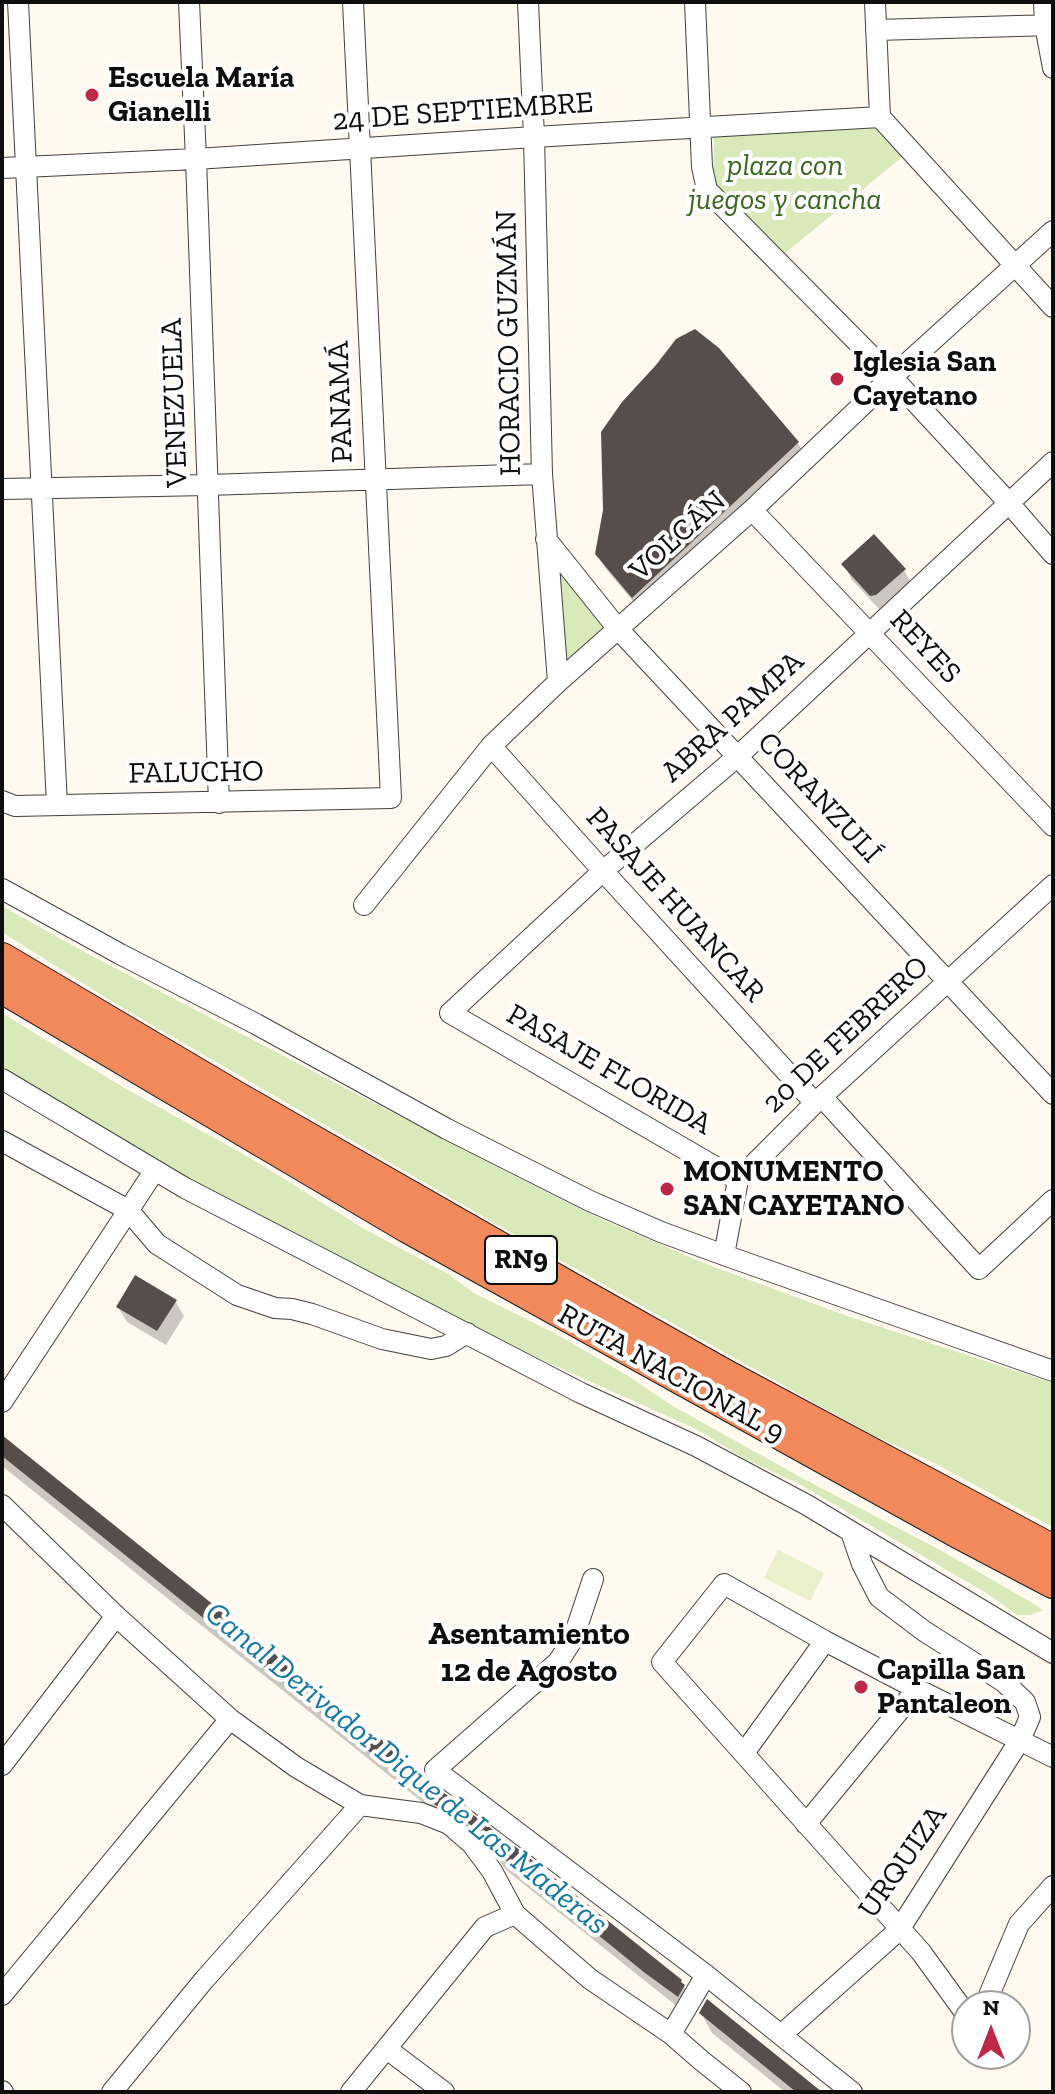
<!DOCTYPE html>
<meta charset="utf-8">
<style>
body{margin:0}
#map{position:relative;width:1055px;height:2094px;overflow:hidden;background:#fff9f0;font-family:"Zilla Slab",serif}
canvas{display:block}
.frame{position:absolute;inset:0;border:4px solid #0e0e0e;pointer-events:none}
.north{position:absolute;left:951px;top:1990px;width:80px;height:80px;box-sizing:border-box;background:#fff;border:2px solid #9f9f9f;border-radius:50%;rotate:0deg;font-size:22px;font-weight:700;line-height:32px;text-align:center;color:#0e0e0e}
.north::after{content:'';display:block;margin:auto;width:28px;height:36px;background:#bc2845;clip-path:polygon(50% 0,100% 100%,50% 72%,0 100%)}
</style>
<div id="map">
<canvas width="1055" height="2094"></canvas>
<div class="frame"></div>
<div class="north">N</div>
</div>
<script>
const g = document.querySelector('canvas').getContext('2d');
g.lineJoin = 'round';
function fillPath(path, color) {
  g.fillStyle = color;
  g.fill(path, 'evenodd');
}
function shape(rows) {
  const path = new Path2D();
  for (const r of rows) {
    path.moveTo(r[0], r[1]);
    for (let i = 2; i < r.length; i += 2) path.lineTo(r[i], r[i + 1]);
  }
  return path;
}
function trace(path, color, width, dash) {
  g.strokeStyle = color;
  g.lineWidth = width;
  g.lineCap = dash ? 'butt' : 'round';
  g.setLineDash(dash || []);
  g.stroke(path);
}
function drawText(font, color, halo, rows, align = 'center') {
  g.font = font + ' "Zilla Slab",serif';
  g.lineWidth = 8;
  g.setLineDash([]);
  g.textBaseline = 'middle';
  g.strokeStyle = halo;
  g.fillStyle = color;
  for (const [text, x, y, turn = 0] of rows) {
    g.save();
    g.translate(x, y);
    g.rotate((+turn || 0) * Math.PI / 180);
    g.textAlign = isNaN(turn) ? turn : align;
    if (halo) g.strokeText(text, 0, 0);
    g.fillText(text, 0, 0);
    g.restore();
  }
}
const green = shape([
 [879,123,902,157,783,255,713,188,714,137],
 [560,570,605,628,566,660],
 [2,906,88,954,495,1166,599,1218,706,1264,850,1317,1053,1383,1053,1527,934,1463,873,1435,809,1400,496,1224,116,1004,2,932],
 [2,1013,121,1086,252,1159,361,1227,448,1274,474,1293,558,1335,628,1376,671,1405,804,1479,942,1551,1029,1601,1043,1610,1030,1615,1017,1615,988,1594,801,1485,747,1460,696,1429,549,1363,241,1212,2,1073]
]);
const pitch = shape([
 [778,1550,824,1573,810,1601,764,1578]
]);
const shadow = shape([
 [798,443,806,458,642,612,606,569,597,554],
 [844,565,904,570,912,585,880,610,852,580],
 [175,1301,184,1316,166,1345,127,1322,118,1307],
 [2,1438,426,1782,681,1982,695,2006,689,2016,506,1870,495,1854,471,1834,451,1825,2,1466],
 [701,2013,819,2092,785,2092,712,2033]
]);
const building = shape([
 [695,329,719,348,799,442,632,598,595,554,603,510,601,432,622,402,656,365,676,339],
 [874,534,906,569,876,595,870,596,841,564],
 [135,1275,177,1300,157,1331,116,1307],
 [2,1435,423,1773,427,1780,517,1848,682,1980,681,1982,685,1985,678,1997,645,1973,492,1849,481,1834,458,1814,437,1806,2,1456],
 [707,1999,822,2092,796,2092,699,2013]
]);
const minor = shape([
 [18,2,57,805],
 [189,2,196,159,219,803],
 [528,2,534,137,542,474,558,682],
 [695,2,702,167,707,190,892,377,1008,502,1053,554],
 [875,2,880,117],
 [1044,2,1045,25,1053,68],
 [876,30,1053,25],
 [880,117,1053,307],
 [2,168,196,159,534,137,880,117],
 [2,489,208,485,542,474],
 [752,510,1053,826],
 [546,539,618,629,1053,1094],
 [491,746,603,871,815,1103],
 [2,801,15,806,391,798,353,2],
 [2,889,120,954,256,1024,447,1129,590,1201,661,1232,724,1255,1053,1371],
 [364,905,491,746,558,682,752,510,892,377,1053,231],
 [2,1079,185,1188,581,1393,696,1446,807,1505,1053,1653],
 [822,1097,979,1269,1053,1200],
 [2,1141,128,1210,157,1244,237,1295,275,1308,292,1309,312,1314,382,1339,431,1349,446,1346,467,1333],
 [738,1180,450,1013,603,871,738,756,1053,462],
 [724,1255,738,1180,815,1103,1053,885],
 [2,1402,155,1170],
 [2,1505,116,1616,230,1719,296,1767,360,1805,421,1813,449,1824,472,1844,492,1871,515,1914,590,1979,671,2034,702,2061,741,2092],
 [593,1579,573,1639,558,1662,435,1770,706,1975,852,2092],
 [744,1753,825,1641],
 [2,1765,116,1616],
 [806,1824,917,1689],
 [2,1995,230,1719],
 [978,2006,987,2000,1019,1924,1053,1886],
 [967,2010,963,2010,921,1952,662,1662,724,1584,825,1641,917,1689,1053,1757],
 [671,2034,706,1975],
 [781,2035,899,1930,1020,1740,1030,1717,1025,1702,1004,1682,924,1631,879,1597,862,1564,851,1532],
 [387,2049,444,2092],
 [2,2091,3,2092],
 [112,2092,204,1980,360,1805],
 [351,2092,485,1927,515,1914]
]);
const highway = shape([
 [2,958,237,1097,573,1289,726,1375,1053,1550],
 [2,988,408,1228,958,1533,1053,1583]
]);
const markers = [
 [92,95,8,"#bc2845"],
 [837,379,8,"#bc2845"],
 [667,1189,8,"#bc2845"],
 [861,1687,8,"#bc2845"]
];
const shields = [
 [521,1260,72]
];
const shieldNames = [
 ["RN9",521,1260]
];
const poiNames = [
 ["Escuela María",108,78],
 ["Gianelli",108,112],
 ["Iglesia San",853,362],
 ["Cayetano",853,396],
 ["MONUMENTO",683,1172],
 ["SAN CAYETANO",683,1206],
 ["Capilla San",877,1670],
 ["Pantaleon",877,1704]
];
const streetNames = [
 ["24 DE SEPTIEMBRE",463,112,-4],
 ["HORACIO GUZMÁN",509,343,-91],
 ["PANAMÁ",341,402,-92],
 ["VENEZUELA",175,403,-92],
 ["VOLCÁN",678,536,-42],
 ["REYES",925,647,47],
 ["ABRA PAMPA",733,717,-42],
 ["FALUCHO",196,773,-1],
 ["CORANZULÍ",819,798,47],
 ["PASAJE HUANCAR",675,905,48],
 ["20 DE FEBRERO",846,1035,-43],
 ["PASAJE FLORIDA",609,1070,30],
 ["RUTA NACIONAL 9",671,1374,29],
 ["URQUIZA",903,1862,-55]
];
const parkNames = [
 ["plaza con",785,166],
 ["juegos y cancha",785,200]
];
const neighbourhoodNames = [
 ["Asentamiento",529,1635],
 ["12 de Agosto",529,1672]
];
const waterNames = [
 ["Canal Derivador Dique de Las Maderas",406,1769,39]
];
fillPath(green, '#d9e9ba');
fillPath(pitch, '#e9f0cb');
fillPath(shadow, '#0003');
fillPath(building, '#574e4b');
trace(minor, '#414141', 22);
trace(highway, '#1f1f1f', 32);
trace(minor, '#fff', 20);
trace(highway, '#f2895b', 30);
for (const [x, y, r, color] of markers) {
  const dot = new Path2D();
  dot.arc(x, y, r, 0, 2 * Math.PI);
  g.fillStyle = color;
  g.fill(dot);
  trace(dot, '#fff', 3);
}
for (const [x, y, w] of shields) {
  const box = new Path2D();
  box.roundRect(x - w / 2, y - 24, w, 48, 6);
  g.fillStyle = '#fff';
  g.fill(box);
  trace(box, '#0e0e0e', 2);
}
drawText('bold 28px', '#0e0e0e', null, shieldNames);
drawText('bold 30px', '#0e0e0e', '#fff', poiNames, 'left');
drawText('30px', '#0e0e0e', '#fff', streetNames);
drawText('italic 30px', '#38651f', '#fff', parkNames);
drawText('bold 32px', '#0e0e0e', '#fff', neighbourhoodNames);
drawText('italic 32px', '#19789e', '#fff', waterNames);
</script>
